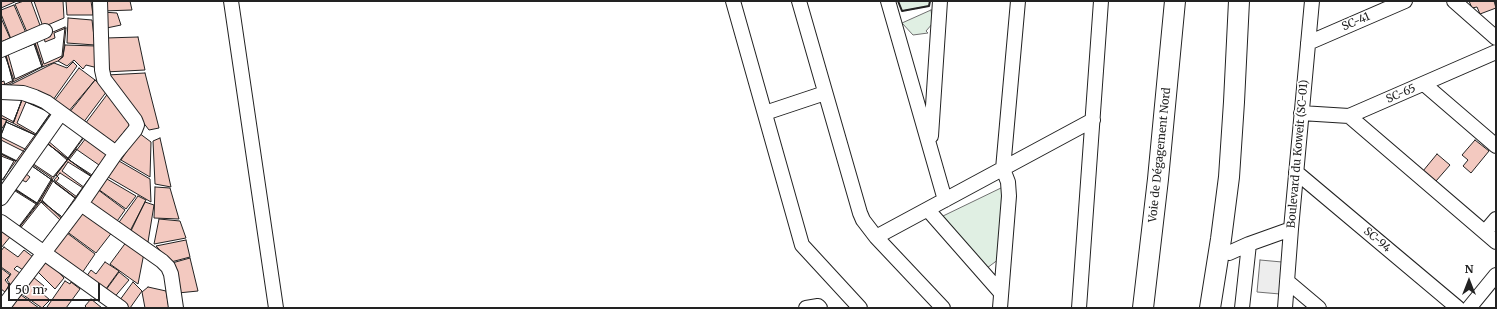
<!DOCTYPE html>
<meta charset="utf-8">
<style>
body{margin:0}
#map{position:relative;width:1497px;height:309px;overflow:hidden;background:#fff;font-family:Merriweather,serif}
canvas{display:block}
.frame{position:absolute;inset:0;border:2px solid #222;pointer-events:none}
.north{position:absolute;left:1449px;top:261px;width:40px;height:40px;-webkit-text-stroke:3px #fff;paint-order:stroke;rotate:0deg;font-size:11px;font-weight:700;line-height:16px;text-align:center;color:#222}
.north::after{content:'';display:block;margin:auto;width:14px;height:18px;background:#222;clip-path:polygon(50% 0,100% 100%,50% 72%,0 100%)}
.scale{position:absolute;left:8px;top:283px;width:92px;height:18px;box-sizing:border-box;border:2px solid #222;border-top:0;padding-left:5px;font-size:12px;line-height:14px;white-space:nowrap;color:#222;-webkit-text-stroke:3px #fff;paint-order:stroke}
</style>
<div id="map">
<canvas width="1497" height="309"></canvas>
<div class="frame"></div>
<div class="north">N</div>
<div class="scale">50 m</div>
</div>
<script>
const g = document.querySelector('canvas').getContext('2d');
g.lineJoin = 'round';
function fillPath(path, color) {
  g.fillStyle = color;
  g.fill(path, 'evenodd');
}
function shape(rows) {
  const path = new Path2D();
  for (const r of rows) {
    path.moveTo(r[0], r[1]);
    for (let i = 2; i < r.length; i += 2) path.lineTo(r[i], r[i + 1]);
  }
  return path;
}
function trace(path, color, width, dash) {
  g.strokeStyle = color;
  g.lineWidth = width;
  g.lineCap = dash ? 'butt' : 'round';
  g.setLineDash(dash || []);
  g.stroke(path);
}
function drawText(font, color, halo, rows, align = 'center') {
  g.font = font + ' Merriweather,serif';
  g.lineWidth = 3;
  g.setLineDash([]);
  g.textBaseline = 'middle';
  g.strokeStyle = halo;
  g.fillStyle = color;
  for (const [text, x, y, turn = 0] of rows) {
    g.save();
    g.translate(x, y);
    g.rotate((+turn || 0) * Math.PI / 180);
    g.textAlign = isNaN(turn) ? turn : align;
    if (halo) g.strokeText(text, 0, 0);
    g.fillText(text, 0, 0);
    g.restore();
  }
}
const green = shape([
 [898,1,930,1,929,6,902,11,898,1],
 [931,10,933,23,926,31,928,33,913,35,902,23,931,10],
 [1003,187,999,259,987,268,943,216,1003,187]
]);
const parking = shape([
 [1260,260,1282,262,1280,294,1257,292,1260,260]
]);
const building = shape([
 [1,1,17,1,1,8,1,1],
 [24,1,31,1,41,28,27,32,15,4,24,1],
 [34,1,63,1,64,18,43,27,34,1],
 [66,1,91,1,93,15,67,15,66,1],
 [101,1,130,1,132,10,102,11,101,1],
 [1469,1,1494,1,1496,8,1480,14,1477,7,1472,8,1469,1],
 [14,5,26,33,11,39,1,14,1,10,14,5],
 [102,12,117,13,121,25,102,29,102,12],
 [1,18,10,38,1,42,1,18],
 [68,18,92,20,95,45,67,43,68,18],
 [65,27,62,56,44,64,36,39,65,27],
 [66,28,63,57,58,61,42,67,34,41,44,37,45,42,55,38,54,33,66,28],
 [138,37,145,70,105,72,106,38,138,37],
 [34,40,43,66,15,79,8,54,34,40],
 [34,44,42,67,13,82,6,55,34,44],
 [65,45,96,46,98,68,86,65,83,69,74,60,67,66,58,61,63,56,65,45],
 [4,53,14,80,1,86,1,55,4,53],
 [5,53,13,82,5,86,4,81,1,82,1,55,5,53],
 [73,62,77,66,53,100,6,87,54,63,67,68,73,62],
 [79,68,95,80,68,112,55,100,79,68],
 [145,73,159,128,149,130,107,75,145,73],
 [95,80,107,91,83,123,69,113,95,80],
 [109,92,132,122,115,143,85,124,109,92],
 [1,94,22,98,22,100,13,123,1,118,1,94],
 [1,95,22,99,14,122,1,115,1,95],
 [22,100,51,112,35,135,13,123,22,100],
 [26,102,51,113,36,134,17,123,26,102],
 [62,117,84,136,68,158,47,140,62,117],
 [1,118,7,120,1,135,1,118],
 [62,119,85,136,68,159,45,142,62,119],
 [6,122,35,135,16,161,1,154,1,135,6,122],
 [6,122,38,136,29,151,1,137,1,130,6,122],
 [139,133,151,142,150,177,121,160,139,133],
 [86,138,108,154,92,175,69,160,86,138],
 [160,138,171,187,155,184,153,141,160,138],
 [1,140,25,152,19,162,1,153,1,140],
 [1475,140,1489,151,1471,173,1463,166,1468,160,1462,155,1475,140],
 [45,141,67,160,53,177,32,163,45,141],
 [45,142,68,159,52,180,32,166,45,142],
 [76,149,99,165,91,176,68,159,76,149],
 [1,154,16,161,2,180,1,179,1,154],
 [1437,154,1450,165,1436,181,1423,171,1437,154],
 [1,156,14,161,3,180,1,179,1,156],
 [68,159,91,176,75,198,55,183,59,178,56,175,68,159],
 [119,161,150,179,151,202,108,177,119,161],
 [68,162,92,177,85,188,62,171,68,162],
 [30,163,52,178,37,203,14,188,30,163],
 [32,166,52,180,38,204,14,189,20,179,26,182,30,177,25,173,32,166],
 [60,173,83,188,77,197,54,180,60,173],
 [107,179,136,196,126,209,98,189,107,179],
 [52,180,75,198,62,217,40,200,52,180],
 [53,181,77,199,63,220,42,200,53,181],
 [155,187,170,188,179,219,154,218,155,187],
 [12,189,36,204,17,229,1,218,1,206,12,189],
 [14,189,38,204,18,229,1,218,1,207,14,189],
 [97,189,125,210,115,224,88,202,97,189],
 [138,196,146,200,129,233,117,225,138,196],
 [40,200,62,217,40,246,18,229,40,200],
 [41,202,61,221,41,247,19,230,41,202],
 [145,202,154,205,148,242,129,235,145,202],
 [83,209,113,231,96,253,66,231,83,209],
 [159,219,180,221,186,238,154,244,159,219],
 [1,230,10,237,1,248,1,230],
 [67,233,95,254,80,276,50,255,67,233],
 [186,240,190,257,171,262,156,246,186,240],
 [127,241,144,253,138,284,110,264,127,241],
 [4,247,18,257,24,250,33,257,23,270,17,266,14,269,20,273,11,285,7,280,11,274,1,267,1,251,4,247],
 [190,258,198,291,178,293,172,263,190,258],
 [47,259,64,278,55,289,36,270,47,259],
 [105,262,119,271,103,293,84,280,91,270,96,274,105,262],
 [1,268,10,275,5,280,9,285,5,292,1,289,1,268],
 [119,272,129,280,112,300,103,294,119,272],
 [33,277,44,286,42,288,47,289,43,294,50,300,42,308,19,292,33,277],
 [65,281,70,284,71,282,80,289,66,308,49,308,47,307,65,281],
 [133,282,142,291,130,308,123,308,117,304,133,282],
 [148,287,166,291,169,308,145,308,142,292,148,287],
 [21,295,39,308,11,308,21,295],
 [91,299,102,308,87,308,85,306,91,299]
]);
const minor = shape([
 [231,1,276,308],
 [733,1,802,245,860,308],
 [799,1,860,213,863,220,876,237,943,308],
 [888,1,945,200],
 [1454,1,1496,38],
 [1308,43,1405,1],
 [1,50,45,31],
 [1424,84,1496,146],
 [1,92,23,93,35,97,46,102,116,153],
 [765,113,825,93],
 [1301,113,1349,116,1496,52],
 [1349,116,1496,242],
 [931,136,940,1],
 [1296,172,1458,308],
 [1,198,61,113],
 [81,204,162,261,168,267,171,274,176,308],
 [928,210,1001,293],
 [1,222,121,308],
 [1485,232,1496,219],
 [876,237,1093,120],
 [1229,253,1249,244,1291,229],
 [1287,281,1319,308],
 [2,308,81,204,116,153,135,130,137,125,135,120,104,79,102,70,100,1],
 [806,308,818,306,820,308],
 [1000,308,1009,196,1008,182,1003,169,1018,1],
 [1079,308,1101,1],
 [1242,308,1249,244],
 [1285,308,1291,229,1312,1],
 [1469,308,1496,275]
]);
const highway = shape([
 [1143,308,1158,179,1175,1],
 [1210,308,1221,239,1229,177,1234,102,1239,1]
]);
const wall = shape([
 [898,1,902,11,929,6,930,1]
]);
const streetNames = [
 ["SC-41",1356,22,-23],
 ["SC-65",1401,94,-23],
 ["Boulevard du Koweit (SC-01)",1298,154,-85],
 ["Voie de Dégagement Nord",1160,155,-84],
 ["SC-94",1377,240,40]
];
fillPath(green, '#e0efe3');
trace(green, '#6f6f6f', 1);
fillPath(parking, '#ededed');
trace(parking, '#6f6f6f', 1);
fillPath(building, '#f3c9c0');
trace(building, '#222', 1);
trace(minor, '#222', 16);
trace(highway, '#222', 22);
trace(minor, '#fff', 14);
trace(highway, '#fff', 20);
trace(wall, '#222', 2);
drawText('11px', '#222', '#fff', streetNames);
</script>
